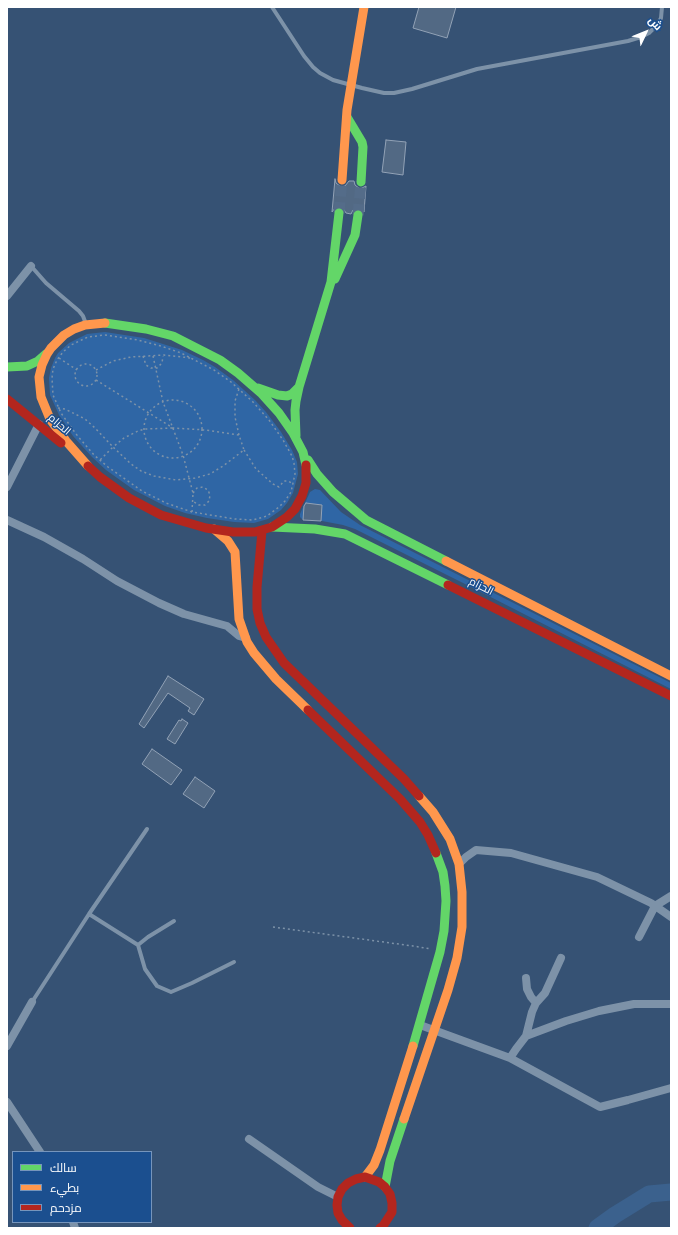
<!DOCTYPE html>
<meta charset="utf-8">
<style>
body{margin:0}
#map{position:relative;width:678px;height:1235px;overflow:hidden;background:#365274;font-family:"Sofia Sans Condensed",Cairo,sans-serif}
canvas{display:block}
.frame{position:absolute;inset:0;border:8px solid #fff;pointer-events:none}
.legend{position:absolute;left:12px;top:1151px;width:140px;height:72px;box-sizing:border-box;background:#1b4f8f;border:1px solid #7695bc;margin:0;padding:5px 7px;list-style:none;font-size:12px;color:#fff}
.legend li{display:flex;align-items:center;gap:8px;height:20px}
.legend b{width:20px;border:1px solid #7695bc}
.north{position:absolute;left:626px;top:12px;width:40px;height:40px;-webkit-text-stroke:3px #1b4f8f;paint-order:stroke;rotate:47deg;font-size:11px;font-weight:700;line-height:16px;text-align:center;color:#fff}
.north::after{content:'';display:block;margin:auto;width:14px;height:18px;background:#fff;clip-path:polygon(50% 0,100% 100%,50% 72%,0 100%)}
</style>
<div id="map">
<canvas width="678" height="1235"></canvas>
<div class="frame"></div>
<ul class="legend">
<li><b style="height:5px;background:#63d668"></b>سالك</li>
<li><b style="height:5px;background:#ff974d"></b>بطيء</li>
<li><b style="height:5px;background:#b3261e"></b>مزدحم</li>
</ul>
<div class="north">ش</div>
</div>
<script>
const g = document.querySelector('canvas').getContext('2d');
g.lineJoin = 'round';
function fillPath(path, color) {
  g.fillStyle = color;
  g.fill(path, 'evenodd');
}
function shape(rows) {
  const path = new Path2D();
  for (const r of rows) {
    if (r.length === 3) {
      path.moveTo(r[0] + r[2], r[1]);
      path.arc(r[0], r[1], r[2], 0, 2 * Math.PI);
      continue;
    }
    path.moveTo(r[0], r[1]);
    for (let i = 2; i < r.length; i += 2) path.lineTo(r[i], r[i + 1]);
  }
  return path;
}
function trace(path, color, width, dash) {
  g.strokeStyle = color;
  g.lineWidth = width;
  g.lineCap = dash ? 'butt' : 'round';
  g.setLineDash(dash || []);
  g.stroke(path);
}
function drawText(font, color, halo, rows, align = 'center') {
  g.font = font + ' "Sofia Sans Condensed",Cairo,sans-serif';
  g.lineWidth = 3;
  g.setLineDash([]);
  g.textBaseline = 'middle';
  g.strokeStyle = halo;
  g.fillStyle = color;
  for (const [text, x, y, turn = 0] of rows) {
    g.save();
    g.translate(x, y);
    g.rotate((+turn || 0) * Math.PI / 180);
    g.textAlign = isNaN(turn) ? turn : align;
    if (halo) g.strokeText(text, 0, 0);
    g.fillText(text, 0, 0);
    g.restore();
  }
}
const green = shape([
 [105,332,144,338,182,350,203,360,215,367,233,380,255,400,266,412,281,432,292,450,297,462,298,474,293,493,287,503,281,510,268,519,254,523,234,522,207,518,185,513,165,506,134,490,106,470,92,457,73,436,59,415,50,395,49,378,51,368,55,358,58,353,69,343,87,334],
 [315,489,320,490,341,512,360,525,671,683,671,689,471,587,355,529,343,525,322,521,302,519,300,517,300,514,310,492]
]);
const river = shape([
 [597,1228,615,1215,649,1194,671,1192]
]);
const building = shape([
 [419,7,456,7,447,38,413,28,419,7],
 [386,140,406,142,403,175,382,172,386,140],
 [335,179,336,183,341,187,345,186,349,181,354,181,355,185,360,189,366,186,364,212,362,209,359,208,353,210,351,214,346,213,343,208,339,206,336,207,332,212,335,179],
 [306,503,322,505,321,521,303,520,304,506,306,503],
 [168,676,204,699,194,715,188,711,190,708,168,693,144,728,139,724,168,676],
 [182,719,188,723,175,744,167,739,179,720,181,721,182,719],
 [152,749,182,770,171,785,142,764,152,749],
 [195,777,215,791,204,808,183,794,195,777]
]);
const secondaryTunnel = shape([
 [339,213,342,180],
 [358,215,361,182]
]);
const path = shape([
 [105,335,138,340,161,346,181,353,214,370,231,382,253,402,269,420,283,440,292,456,294,463,295,474,291,492,285,501,279,507,267,516,253,520,235,519,192,512,166,503,142,491,108,467,94,455,76,434,61,413,53,395,52,378,53,369,57,360,63,352,71,345,88,337,105,335],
 [143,356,146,365,151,368,157,368,162,363,163,356],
 [153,356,163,402,183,455,193,493,192,512],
 [59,358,77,370],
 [86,375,11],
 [96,370,113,361,131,357,164,355,191,358],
 [96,380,173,428,206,430,239,435,244,450,223,466,210,474,195,478,176,480,154,476,141,471,131,464,113,447,124,438,138,431,145,429,173,428],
 [173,429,29],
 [58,408,65,409,85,419,95,428,113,447,100,460],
 [239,435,235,417,235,401,239,389],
 [244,450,256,469,273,484,279,487,284,481,288,481,293,484],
 [193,493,197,488,203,487,208,490,210,495,209,501,205,505,199,505,194,502],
 [273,927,413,946,431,949]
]);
const lane = shape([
 [272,7,304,56,313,67,320,73,333,80,362,88,384,93,394,93,412,89,477,69,628,41,641,37,649,33,658,24,661,18,662,7],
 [31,266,46,283,79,311,83,316,86,324],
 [89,914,138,945],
 [174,921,148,937,138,945,145,969,157,986,171,992,192,983,234,962],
 [32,1002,89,914,147,829]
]);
const street = shape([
 [7,296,31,266],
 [7,487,39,424],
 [7,520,44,537,83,559,117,581,159,603,184,614,227,626,239,636,246,638],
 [459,864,466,857,476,850,511,853,597,877,651,903,671,917],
 [639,937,655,906,671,896],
 [526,978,527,989,531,997,536,1003],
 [420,1025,510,1058,600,1107,628,1100,671,1088],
 [526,1036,532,1012,536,1003,545,993,561,958],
 [7,1046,32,1002],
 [510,1058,516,1049,526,1036,566,1021,599,1011,634,1004,671,1004],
 [7,1102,40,1152],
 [249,1139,318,1187,338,1197],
 [73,1222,75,1228]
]);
const fast = shape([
 [347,117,362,142,363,147,361,182],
 [335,279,355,235,358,215],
 [105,323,146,329,173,336,220,360,238,373,261,393,279,413,293,433,303,452,306,465],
 [7,367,27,366,38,361,46,354],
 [258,388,278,395,287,396,292,394,299,387],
 [296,436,295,410,296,401,299,387,331,282,339,213],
 [308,460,317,474,333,492,366,520,446,561],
 [272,527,315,529,345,534,448,585],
 [413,1046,440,952,444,931,446,901,445,886,443,872,436,853],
 [385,1187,390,1161,404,1119]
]);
const slow = shape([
 [342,180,347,110,364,7],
 [88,466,66,441,50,419,41,397,39,377,42,365,47,354,51,348,64,335,74,329,85,325,105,323],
 [214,529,228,541,235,552,239,619,247,642,254,653,276,679,308,710],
 [446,561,671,676],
 [404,1119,448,990,457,958,462,927,462,892,459,864,450,839,433,812,419,796],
 [365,1177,374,1165,380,1150,413,1046]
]);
const jam = shape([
 [7,399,61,443],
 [88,466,100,477,129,498,161,515,206,528,233,532,255,532,272,527,287,517,295,509,302,496,306,483,306,465],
 [262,531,257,587,257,609,260,623,266,637,284,663,404,779,419,796],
 [448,585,671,696],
 [308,710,400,799,420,822,428,835,436,853],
 [350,1228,342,1220,338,1213,337,1205,338,1197,342,1189,348,1183,356,1179,365,1177,379,1182,385,1187,390,1194,392,1203,392,1212,383,1226,380,1228]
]);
const streetNames = [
 ["الحزام",59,425,41],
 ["الحزام",481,587,27]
];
fillPath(green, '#2f66a5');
trace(river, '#3b618d', 17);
fillPath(building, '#526984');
trace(building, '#92a2b6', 1);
trace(secondaryTunnel, '#546c89', 11, [11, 5.5]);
trace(path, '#7d92a8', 1.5, [2, 3]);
trace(lane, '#7d92a8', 4);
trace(street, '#7d92a8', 8);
trace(fast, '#63d668', 9);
trace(slow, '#ff974d', 9);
trace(jam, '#b3261e', 9);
drawText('11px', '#fff', '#1b4f8f', streetNames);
</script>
